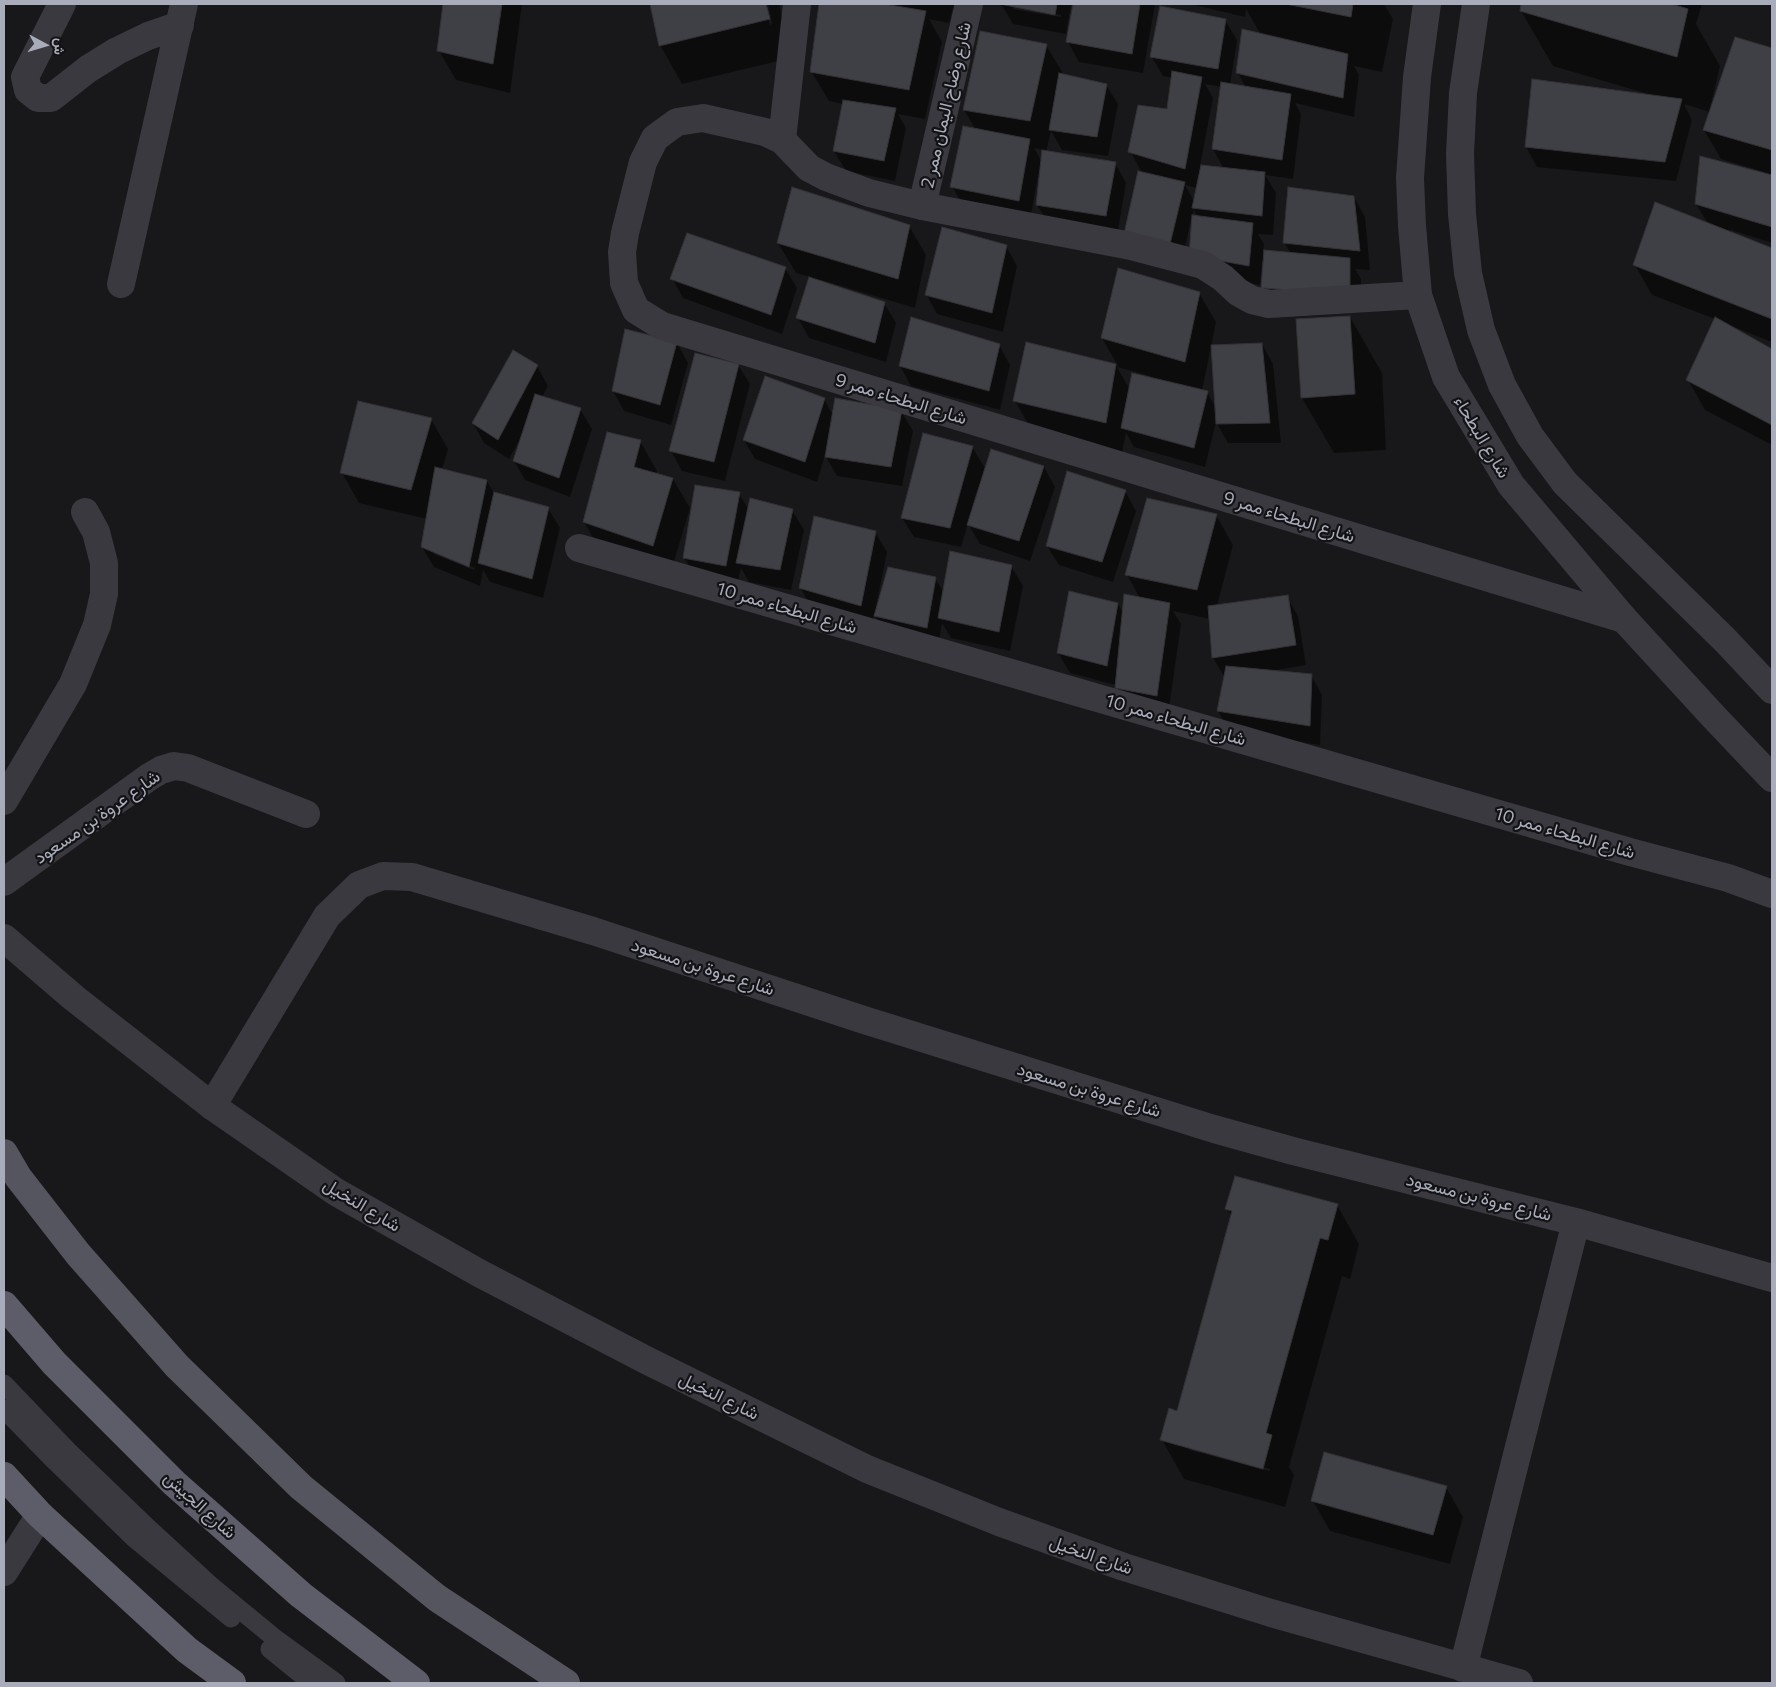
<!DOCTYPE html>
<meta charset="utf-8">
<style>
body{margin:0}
#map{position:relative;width:1776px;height:1687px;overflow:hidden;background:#18181a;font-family:Commissioner,Vazirmatn,sans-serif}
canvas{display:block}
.frame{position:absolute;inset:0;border:5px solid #a9acbb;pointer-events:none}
.north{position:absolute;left:20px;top:20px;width:50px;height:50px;-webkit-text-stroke:4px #131315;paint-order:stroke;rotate:96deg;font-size:14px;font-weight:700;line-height:20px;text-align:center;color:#a9acbb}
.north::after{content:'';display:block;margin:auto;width:18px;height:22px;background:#a9acbb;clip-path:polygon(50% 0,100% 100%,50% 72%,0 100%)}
</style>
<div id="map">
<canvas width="1776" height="1687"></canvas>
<div class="frame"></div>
<div class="north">ش</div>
</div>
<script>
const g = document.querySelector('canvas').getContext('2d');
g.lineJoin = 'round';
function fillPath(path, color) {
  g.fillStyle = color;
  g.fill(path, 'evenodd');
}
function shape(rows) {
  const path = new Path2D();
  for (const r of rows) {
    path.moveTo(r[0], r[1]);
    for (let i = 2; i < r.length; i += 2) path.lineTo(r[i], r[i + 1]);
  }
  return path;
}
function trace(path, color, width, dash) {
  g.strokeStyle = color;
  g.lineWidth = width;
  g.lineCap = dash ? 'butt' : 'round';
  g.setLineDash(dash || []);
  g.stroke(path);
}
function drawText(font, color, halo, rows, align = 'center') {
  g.font = font + ' Commissioner,Vazirmatn,sans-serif';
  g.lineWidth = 4.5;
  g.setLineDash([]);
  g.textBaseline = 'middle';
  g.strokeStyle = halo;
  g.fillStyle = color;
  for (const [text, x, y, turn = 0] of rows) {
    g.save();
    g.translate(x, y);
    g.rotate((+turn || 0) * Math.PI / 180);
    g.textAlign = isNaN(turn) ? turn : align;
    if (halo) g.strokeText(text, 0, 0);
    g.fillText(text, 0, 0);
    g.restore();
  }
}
const shadow = shape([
 [444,4,522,4,510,93,456,80,439,51],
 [652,4,765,4,770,25,772,24,768,4,779,4,791,58,682,84,660,45],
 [821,4,954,4,949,23,929,19,942,42,925,119,898,114,906,128,895,181,846,171,834,151,843,104,829,101,811,71],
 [1001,4,1071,4,1066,34,1013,24],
 [1013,6,1061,15,1061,17,1013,9],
 [1074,4,1155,4,1143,73,1079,62,1068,42],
 [1190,4,1384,4,1393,19,1382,72,1354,66,1359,75,1354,117,1295,103,1301,114,1293,179,1265,175,1276,193,1273,235,1258,234,1264,244,1263,251,1291,254,1284,242,1354,197,1365,217,1370,270,1355,269,1361,279,1361,313,1274,308,1262,288,1265,262,1262,261,1260,285,1202,275,1193,220,1191,220,1181,263,1137,253,1142,173,1130,151,1168,110,1173,78,1163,76,1151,56,1225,20,1237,40,1230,85,1246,88,1238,73,1261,35,1246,9,1245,17],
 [1205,84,1222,87,1213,149,1224,169,1200,166,1213,98],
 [1185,185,1197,188,1194,201],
 [1194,209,1195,212,1198,217,1192,216],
 [1523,4,1702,4,1696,24,1720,66,1710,108,1712,108,1735,38,1772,49,1772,243,1731,230,1730,232,1772,249,1772,342,1731,326,1730,327,1772,350,1772,445,1705,410,1688,380,1715,319,1652,295,1635,265,1708,224,1696,204,1763,174,1764,172,1721,159,1704,130,1710,112,1684,104,1692,120,1676,181,1537,167,1526,147,1647,95,1648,94,1553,66,1521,11],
 [1046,45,1064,75,1106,85,1118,104,1108,156,1062,150,1051,131,1046,152,1115,163,1126,183,1117,236,1049,224,1037,205,1041,171,1039,171,1030,220,963,206,952,186,976,130,964,110],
 [1034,148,1043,150,1042,162],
 [909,226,926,255,915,308,821,280,820,282,884,303,896,323,886,362,809,338,798,318,810,277,796,273,778,243],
 [1006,246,1017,266,1003,332,937,314,926,294],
 [785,268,797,288,782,334,683,298,672,278],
 [1199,293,1216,322,1202,391,1207,392,1216,408,1262,344,1273,364,1281,443,1228,443,1216,422,1205,467,1134,447,1126,433,1122,452,1032,431,1015,401,1027,344,1118,366,1102,338],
 [1117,367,1150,376,1150,378,1130,390],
 [1350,317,1382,373,1386,450,1334,453,1302,398],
 [677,343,688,363,671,425,624,411,613,391],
 [999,345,1010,365,1000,410,911,386,900,366],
 [738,365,750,384,725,481,682,471,671,451],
 [537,366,548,386,542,397,580,409,592,429,570,497,525,480,514,461,520,441,519,441,509,459,484,443,473,423],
 [824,399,833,415,901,411,913,431,902,486,837,476,825,455,817,482,755,459,744,440],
 [431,419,448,449,442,470,487,481,494,493,548,508,560,528,543,598,490,582,483,570,480,586,434,567,422,547,427,519,359,503,342,473],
 [434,552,475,568,474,570,434,554],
 [640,441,657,471,656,474,673,479,690,508,670,575,601,552,584,522],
 [972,447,986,470,992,450,1044,467,1055,487,1030,561,980,544,968,524,961,547,914,537,902,518],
 [1125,491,1136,511,1113,582,1059,565,1047,546],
 [739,494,749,510,792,510,804,530,791,590,749,582,741,568,737,585,696,577,684,558],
 [1216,515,1233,545,1217,606,1287,597,1298,616,1306,665,1272,671,1311,675,1322,695,1320,745,1229,731,1218,711,1225,678,1213,658,1210,619,1173,611,1181,624,1168,715,1127,708,1116,688,1116,685,1070,673,1058,653,1118,604,1124,615,1140,598,1127,575],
 [875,532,887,552,876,607,878,607,935,578,944,593,1011,566,1023,586,1010,651,951,638,942,623,938,647,887,635,874,614,872,625,811,607,800,587],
 [1337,1205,1359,1244,1350,1279,1342,1276,1289,1467,1294,1475,1285,1507,1184,1479,1162,1440,1178,1412,1232,1217,1227,1209],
 [1190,1447,1270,1469,1269,1471,1190,1450],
 [1446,1487,1463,1517,1450,1564,1330,1531,1313,1501]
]);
const building = shape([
 [443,4,502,4,493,64,437,51,443,4],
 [650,4,766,4,770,19,659,46,650,4],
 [819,4,884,4,926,11,909,90,810,72,819,4],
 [1000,4,1057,4,1055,15,1000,4],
 [1073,4,1140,4,1132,54,1066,42,1073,4],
 [1286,4,1353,4,1351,17,1286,4],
 [1521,4,1672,4,1688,9,1677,57,1520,11,1521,4],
 [1160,6,1226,19,1218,69,1150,57,1160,6],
 [1242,29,1348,54,1343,98,1236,73,1242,29],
 [980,31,1047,44,1030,121,963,110,980,31],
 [1735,37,1772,48,1772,150,1703,130,1735,37],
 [1172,71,1202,77,1185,169,1128,152,1138,105,1167,109,1172,71],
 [1059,73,1107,84,1097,137,1049,130,1059,73],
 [1532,79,1682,99,1665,162,1525,147,1532,79],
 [1221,82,1291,94,1282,160,1212,149,1221,82],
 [843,100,896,108,884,161,833,151,843,100],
 [963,126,1030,139,1019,201,950,187,963,126],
 [1042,150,1116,162,1106,216,1036,205,1042,150],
 [1700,156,1772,175,1772,227,1695,204,1700,156],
 [1201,165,1265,172,1262,216,1192,208,1201,165],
 [1138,171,1185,182,1170,244,1124,234,1138,171],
 [792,187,910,225,898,279,777,243,792,187],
 [1288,187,1354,196,1360,251,1283,243,1288,187],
 [1655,202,1772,248,1772,319,1633,265,1655,202],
 [1192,215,1253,223,1249,266,1189,255,1192,215],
 [942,227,1007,245,992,313,925,295,942,227],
 [687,233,786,267,771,315,670,279,687,233],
 [1264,250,1350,258,1350,294,1261,288,1264,250],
 [1118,268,1200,292,1185,362,1101,338,1118,268],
 [809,277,885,302,875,343,796,318,809,277],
 [1350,316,1355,394,1301,398,1296,319,1350,316],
 [911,317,1000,344,989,391,899,366,911,317],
 [1715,317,1772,349,1772,425,1686,380,1715,317],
 [625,329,677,342,660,405,612,391,625,329],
 [1026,342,1116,364,1106,423,1013,401,1026,342],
 [1262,343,1270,423,1216,424,1211,345,1262,343],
 [513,350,538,365,498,440,472,423,513,350],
 [695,353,739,364,714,462,669,451,695,353],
 [1132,373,1208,391,1194,448,1121,428,1132,373],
 [765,376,825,398,805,462,743,440,765,376],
 [535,394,581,408,559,478,513,461,535,394],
 [835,398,902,410,891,467,825,457,835,398],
 [358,401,432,418,411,490,340,473,358,401],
 [607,432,641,440,634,467,673,478,653,546,583,522,607,432],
 [923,433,973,446,950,528,901,518,923,433],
 [991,449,1044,466,1019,541,967,525,991,449],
 [435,467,487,480,469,567,421,547,435,467],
 [1067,471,1126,490,1102,562,1046,546,1067,471],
 [695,485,740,492,726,566,683,558,695,485],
 [494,492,549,507,532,579,478,563,494,492],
 [750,498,793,509,780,570,736,563,750,498],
 [1147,498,1217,514,1197,590,1125,575,1147,498],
 [814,516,876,531,861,606,799,588,814,516],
 [950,551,1012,565,999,632,938,618,950,551],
 [888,567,936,577,927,628,874,616,888,567],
 [1069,591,1118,603,1107,666,1057,653,1069,591],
 [1124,594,1170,603,1157,696,1115,688,1124,594],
 [1288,595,1296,645,1212,658,1208,606,1288,595],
 [1226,666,1312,674,1310,726,1217,711,1226,666],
 [1235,1176,1338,1204,1328,1240,1320,1238,1266,1433,1272,1435,1263,1469,1160,1440,1169,1408,1177,1411,1232,1211,1225,1209,1235,1176],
 [1324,1452,1447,1486,1433,1535,1311,1501,1324,1452]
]);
const service = shape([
 [4,1384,68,1451,146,1526,210,1585,277,1640,336,1683],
 [4,1409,54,1460,134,1538,231,1618],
 [270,1649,312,1683]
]);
const minor = shape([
 [62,4,25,77,28,90,38,98,51,98,88,69,117,51,148,36,180,25],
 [782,140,797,4],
 [922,206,969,4],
 [121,284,184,4],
 [1418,295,1269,304,1252,300,1238,292,1223,278,1203,265,1131,246,922,206,869,193,826,177,809,168,782,140,765,132,703,118,677,122,655,138,643,162,625,233,622,252,624,283,636,310,662,326,1624,619],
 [579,548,1630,852,1728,878,1772,894],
 [4,801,73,684,97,625,104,594,104,563,96,532,85,512],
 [4,882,149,777,161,770,174,766,188,768,306,814],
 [212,1106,327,916,359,885,383,876,412,877,593,931,864,1020,1214,1129,1293,1151,1576,1222,1772,1278],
 [4,1572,40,1515],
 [1463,1668,1576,1222]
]);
const tertiary = shape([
 [1427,4,1417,77,1410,178,1412,226,1418,295,1446,377,1511,485,1624,619,1714,717,1772,778],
 [1476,4,1463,93,1460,154,1462,214,1468,273,1481,330,1502,385,1530,436,1565,483,1726,641,1772,690],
 [4,938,74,998,212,1106,336,1192,479,1273,646,1360,867,1469,999,1522,1124,1567,1271,1613,1519,1683]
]);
const primary = shape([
 [4,1153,18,1177,78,1254,177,1366,301,1487,437,1598,566,1683]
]);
const trunk = shape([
 [4,1305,54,1363,174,1483,301,1595,416,1683],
 [4,1476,40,1515,187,1650,232,1683]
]);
const streetNames = [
 ["شارع وضاح اليمان ممر 2",946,105,-77],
 ["شارع البطحاء ممر 9",901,399,17],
 ["شارع البطحاء",1482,437,59],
 ["شارع البطحاء ممر 9",1289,517,17],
 ["شارع البطحاء ممر 10",787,608,16],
 ["شارع البطحاء ممر 10",1176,720,16],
 ["شارع عروة بن مسعود",97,817,-35],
 ["شارع البطحاء ممر 10",1565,833,16],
 ["شارع عروة بن مسعود",703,967,18],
 ["شارع عروة بن مسعود",1089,1090,17],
 ["شارع عروة بن مسعود",1479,1197,14],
 ["شارع النخيل",362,1205,31],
 ["شارع النخيل",719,1396,26],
 ["شارع الجيش",200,1505,42],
 ["شارع النخيل",1091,1555,19]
];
fillPath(shadow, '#0007');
fillPath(building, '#3f4045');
trace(building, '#333236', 1);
trace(service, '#39393f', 19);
trace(minor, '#39393f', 28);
trace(tertiary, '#39393f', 28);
trace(primary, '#54555f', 28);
trace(trunk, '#5c5d68', 28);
drawText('18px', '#a9acbb', '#131315', streetNames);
</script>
